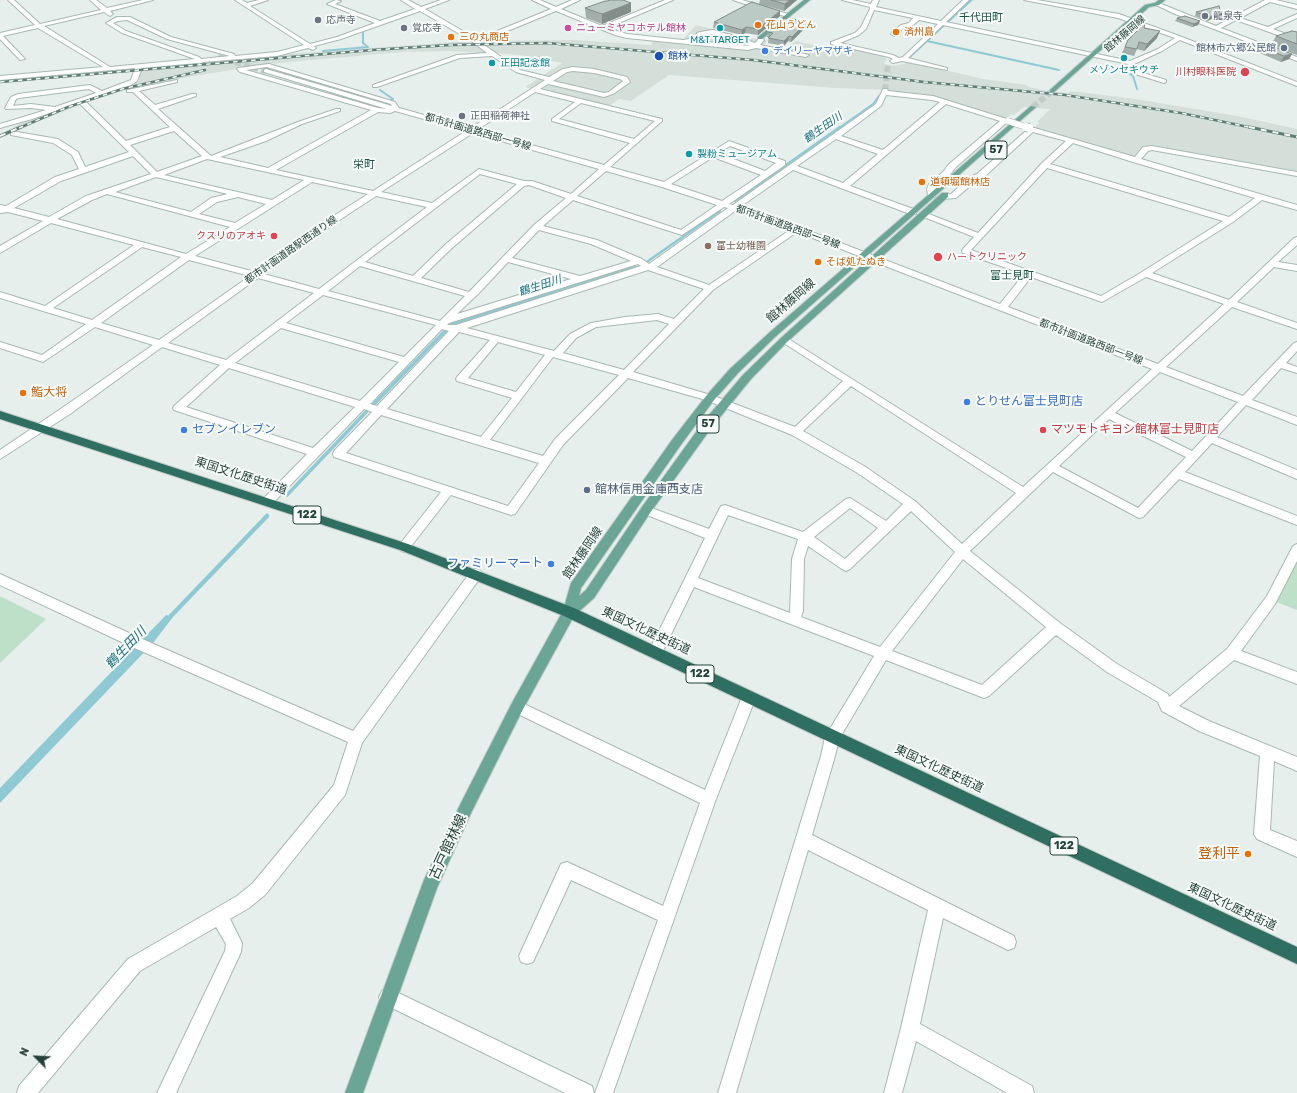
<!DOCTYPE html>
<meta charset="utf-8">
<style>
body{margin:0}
#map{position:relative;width:1297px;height:1093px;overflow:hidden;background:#e6efeb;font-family:Rubik,sans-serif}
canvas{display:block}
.north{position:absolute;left:16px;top:1037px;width:40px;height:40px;-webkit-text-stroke:3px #f7fbf9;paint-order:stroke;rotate:294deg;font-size:11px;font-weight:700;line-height:16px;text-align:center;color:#24423a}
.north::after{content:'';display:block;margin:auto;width:14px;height:18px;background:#24423a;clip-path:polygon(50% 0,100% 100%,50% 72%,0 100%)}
</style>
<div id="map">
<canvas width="1297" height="1093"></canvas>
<div class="north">N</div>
</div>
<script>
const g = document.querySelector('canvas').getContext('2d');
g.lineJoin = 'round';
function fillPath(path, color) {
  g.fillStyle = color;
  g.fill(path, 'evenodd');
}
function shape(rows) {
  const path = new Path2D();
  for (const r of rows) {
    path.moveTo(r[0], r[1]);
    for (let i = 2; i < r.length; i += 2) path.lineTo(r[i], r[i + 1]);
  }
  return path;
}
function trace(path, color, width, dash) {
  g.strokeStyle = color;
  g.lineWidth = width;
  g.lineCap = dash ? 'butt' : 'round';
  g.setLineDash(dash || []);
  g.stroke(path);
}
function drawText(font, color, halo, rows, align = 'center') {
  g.font = font + ' Rubik,"Noto Sans JP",sans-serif';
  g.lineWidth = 4;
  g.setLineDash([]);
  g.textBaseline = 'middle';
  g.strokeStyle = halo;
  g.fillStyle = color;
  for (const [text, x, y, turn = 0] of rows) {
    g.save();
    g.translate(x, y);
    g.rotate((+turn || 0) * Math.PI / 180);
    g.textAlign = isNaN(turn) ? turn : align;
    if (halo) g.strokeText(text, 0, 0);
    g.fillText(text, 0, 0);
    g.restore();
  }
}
const built = shape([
 [696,25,749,38,767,40,764,45,784,51,796,41,827,48,833,44,881,55,887,59,884,64,895,66,911,62,983,79,1026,85,1029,87,1043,90,1068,93,1071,91,1135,99,1237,116,1297,129,1297,172,1145,146,1134,157,1131,157,1034,128,1039,123,1037,122,1050,109,1024,107,1014,115,1012,114,1005,119,933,97,889,92,889,90,835,88,669,75,631,101,619,99,609,106,525,87,562,63,519,55,497,53,479,41,573,40,651,45,654,40,680,43],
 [469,41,486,52,481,53,452,51,402,52,267,64,183,78,126,90,88,102,85,100,139,81,138,77,141,68,143,67,302,53],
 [133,68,135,69,133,72,0,83,0,79],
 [78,102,81,105,39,121,0,139,0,134,22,123]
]);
const green = shape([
 [1297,549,1297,610,1271,600],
 [0,596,46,619,0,663]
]);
const water = shape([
 [969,0,973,0,909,59,889,64,900,61],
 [166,615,173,617,153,643,0,803,0,788]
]);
const streamFar3 = shape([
 [927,41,1059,70],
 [323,51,368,47,363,43,363,33],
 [1106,67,1126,72,1133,76,1137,89],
 [380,90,393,99,391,100],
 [839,128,873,104,879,96]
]);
const streamFar2 = shape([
 [735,201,840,127],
 [648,261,720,211],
 [559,290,635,266]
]);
const streamFar1 = shape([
 [452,324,562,289],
 [373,405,445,331],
 [287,495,367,411]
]);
const stream = shape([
 [168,619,267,516]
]);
const minorTunnel = shape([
 [218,57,266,71],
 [885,90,888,64]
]);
const majorTunnel = shape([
 [1033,107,1052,91]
]);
const minor = shape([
 [8,0,14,0,40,24,101,10,90,0,96,0,107,8,143,0,153,0,110,11,113,14,110,16,104,12,44,26,110,67,195,59,122,33,106,23,117,17,130,17,171,37,234,54,235,56,277,52,304,45,235,0,242,0,247,3,259,0,268,0,250,6,310,44,337,37,375,23,327,4,336,0,341,1,335,4,380,21,415,9,401,0,408,0,421,7,441,0,449,0,425,9,473,37,490,34,551,9,532,0,540,0,556,7,572,0,580,0,561,9,602,26,665,0,673,0,607,28,627,34,683,40,695,38,697,33,700,32,713,30,738,37,755,43,758,40,758,37,760,36,764,40,760,45,809,55,806,57,756,48,748,50,627,38,615,35,556,11,493,37,477,40,520,70,549,77,563,69,573,67,594,69,627,77,630,82,629,83,613,94,604,97,548,84,540,89,662,119,662,121,610,167,664,182,729,141,785,161,785,165,729,204,733,205,876,104,883,89,887,89,888,91,933,96,1010,120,1010,122,1006,123,955,168,949,176,936,187,935,197,932,197,928,195,927,189,929,184,943,172,949,164,1000,121,946,104,850,186,916,210,916,214,910,214,793,170,740,207,799,227,1000,304,1024,274,963,253,962,251,963,249,974,237,919,215,920,213,926,213,978,233,1042,163,1066,141,1033,132,983,178,976,181,956,198,942,199,938,197,942,195,951,194,970,177,977,174,1027,130,1025,128,1027,127,1031,127,1135,157,1143,147,1152,146,1297,172,1297,176,1152,150,1148,151,1141,159,1297,205,1297,210,1262,200,1233,222,1152,273,1229,300,1294,238,1297,237,1297,245,1278,262,1297,265,1297,271,1274,267,1237,302,1297,323,1297,329,1232,307,1166,367,1243,396,1294,343,1297,342,1297,351,1286,363,1297,367,1297,373,1281,368,1252,400,1297,417,1297,425,1246,405,1217,437,1297,470,1297,479,1212,443,1185,472,1297,516,1297,525,1179,479,1143,517,1139,518,1053,472,970,551,1060,623,1117,664,1168,694,1169,697,1227,649,1267,596,1293,546,1297,544,1297,561,1275,604,1241,651,1297,672,1297,684,1234,660,1179,706,1209,721,1297,757,1297,771,1274,761,1270,830,1297,841,1297,857,1257,839,1254,834,1260,756,1199,731,1162,711,1158,702,1107,672,1056,635,989,696,984,698,886,660,839,739,835,756,812,835,1014,936,1016,942,1014,948,1008,950,943,918,920,1024,1032,1086,1034,1093,1007,1093,916,1041,902,1093,884,1093,901,1028,928,910,808,850,736,1093,718,1093,821,756,825,737,874,656,694,587,660,657,655,659,650,657,648,653,705,538,642,513,640,510,642,507,646,506,709,529,721,506,725,505,803,532,846,499,850,498,886,521,903,504,856,472,792,435,706,400,628,378,563,445,515,514,511,515,451,495,408,550,404,552,400,550,398,547,400,544,441,492,334,457,333,454,334,451,372,412,364,409,271,505,267,506,263,505,261,502,263,499,307,454,174,410,173,408,174,406,220,365,162,347,70,414,0,459,0,450,62,408,153,345,95,327,43,362,0,348,0,342,42,355,86,324,0,298,0,292,45,306,134,245,51,223,0,253,0,246,43,221,8,212,0,213,0,205,6,206,55,177,79,169,72,155,58,146,53,143,11,135,11,131,58,139,78,152,85,167,129,152,79,103,32,119,0,128,0,124,46,110,31,108,6,109,5,108,11,97,18,94,90,85,102,91,131,80,135,68,0,80,0,76,103,67,38,28,3,36,25,59,20,60,0,39,0,33,35,25,8,0],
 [420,11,470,40,487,53,457,55,373,85,373,87,377,87,460,58,492,56,516,72,545,80,471,128,399,108,395,102,269,64,238,68,237,69,240,72,371,110,268,168,220,157,266,141,302,124,340,111,340,109,336,109,298,122,211,156,158,109,196,96,196,94,192,94,155,105,139,91,177,82,177,80,127,90,127,92,133,92,170,127,126,141,85,101,131,85,137,81,142,68,197,63,200,64,203,62,277,56,308,48,313,50,316,48,314,46,341,39,420,11],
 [127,20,167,39,230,56,201,59,199,57,126,31,113,23,118,21,127,20],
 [713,34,734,39,750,46,696,41,699,40,702,35,713,34],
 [267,67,391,104,392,106,266,69,264,70,264,72,387,109,378,108,246,70,267,67],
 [573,71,594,73,620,79,623,81,609,92,604,93,553,81,567,72,573,71],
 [89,89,96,93,55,107,31,104,13,106,16,99,19,98,89,89],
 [535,92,575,102,552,119,552,121,630,143,604,165,477,130,535,92],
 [886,95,932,100,940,102,883,150,841,136,881,106,886,95],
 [581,103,655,121,634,139,559,119,581,103],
 [395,111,466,131,373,191,276,170,378,112,390,113,395,111],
 [174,131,202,156,157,172,130,145,174,131],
 [473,133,599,169,571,194,532,181,524,181,479,169,432,203,381,192,473,133],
 [836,139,878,154,843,183,797,166,836,139],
 [1073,143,1133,162,1255,198,1229,217,1050,164,1073,143],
 [730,146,776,163,765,171,718,153,730,146],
 [133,156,151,174,86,196,49,217,14,208,61,181,133,156],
 [713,157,761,175,722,201,671,184,713,157],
 [207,159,304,180,272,200,164,175,207,159],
 [1047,168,1223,221,1142,272,1101,296,971,250,1047,168],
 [606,171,662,187,717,205,681,230,577,196,606,171],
 [480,174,517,184,446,244,413,276,365,262,480,174],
 [156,177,228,194,211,198,191,212,115,192,156,177],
 [312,182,368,194,332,217,255,272,195,256,312,182],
 [524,186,529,185,566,198,534,225,469,292,421,278,452,248,524,186],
 [107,194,230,227,186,254,57,219,92,200,107,194],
 [376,196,427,207,319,289,264,274,338,221,376,196],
 [238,197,266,204,235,223,199,214,217,202,238,197],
 [573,200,682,235,724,207,728,208,649,264,642,259,597,240,543,226,573,200],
 [735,211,790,230,709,285,657,267,735,211],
 [539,230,591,244,631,261,580,276,512,258,539,230],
 [797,232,1152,369,1023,487,787,338,784,337,779,340,843,381,795,427,714,396,633,372,713,290,797,232],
 [142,247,181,257,92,320,53,308,142,247],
 [189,260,250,276,159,340,101,323,189,260],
 [508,262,571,279,457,314,480,292,508,262],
 [638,264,641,266,456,325,447,325,449,323,638,264],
 [360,266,465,296,440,321,328,291,360,266],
 [648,270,704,289,674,319,658,314,625,317,591,323,570,334,554,351,467,328,648,270],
 [1031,277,1102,302,1146,277,1224,304,1158,364,1008,307,1031,277],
 [258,278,314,293,226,360,168,343,258,278],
 [323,295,436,325,404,357,286,323,323,295],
 [657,320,669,324,624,370,563,353,576,338,596,327,657,320],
 [281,328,399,362,360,401,235,363,281,328],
 [442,329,449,331,377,406,370,404,442,329],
 [459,332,490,340,457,377,456,379,457,381,512,398,481,437,387,409,459,332],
 [498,342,545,355,516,392,468,378,498,342],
 [553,357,619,375,555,439,543,456,490,440,553,357],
 [229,368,355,407,313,448,186,407,229,368],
 [1160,372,1238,402,1192,451,1115,413,1160,372],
 [851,386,1016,493,962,544,915,501,864,466,803,431,851,386],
 [381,415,479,445,539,463,508,506,346,453,381,415],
 [1109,419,1186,457,1138,508,1059,466,1109,419],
 [850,508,878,528,845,559,814,537,850,508],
 [911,511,955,552,880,647,801,617,803,611,804,559,808,546,842,569,846,571,850,569,911,511],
 [728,515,798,539,792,559,790,613,698,578,728,515],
 [963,559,1046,627,982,685,892,651,963,559],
 [733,0,742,0,791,15,788,17,766,11,733,0],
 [842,0,852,0,871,4,873,0,879,0,876,7,941,21,963,0,969,0,946,22,1130,61,1158,49,1175,38,1118,18,1024,0,1037,0,1119,14,1182,37,1297,82,1297,86,1180,40,1162,51,1134,64,1137,71,1166,80,1166,82,1164,83,1132,73,1128,64,943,25,908,58,947,68,947,70,902,61,893,63,890,61,893,59,889,57,831,44,831,42,855,33,861,27,870,9,870,7,842,0],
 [874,10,913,18,909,23,901,25,892,33,891,34,894,36,905,27,913,25,919,20,938,24,903,57,899,58,893,55,840,43,859,35,866,29,874,10],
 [1265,0,1276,0,1297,5,1297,9,1270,2,1240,18,1268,27,1297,14,1297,18,1273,29,1297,38,1297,42,1236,20,1221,28,1297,57,1297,61,1175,14,1154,4,1159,3,1216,26,1265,0],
 [476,569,480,570,482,574,480,578,362,743,345,795,265,895,249,908,230,919,242,943,241,952,176,1093,157,1093,225,951,226,944,216,927,140,971,38,1093,17,1093,19,1086,128,959,237,896,253,883,334,785,348,742,130,646,0,585,0,574,140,638,353,731,472,570,476,569],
 [749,691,754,693,756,697,716,799,613,1093,595,1093,658,920,571,880,533,962,527,964,521,962,519,956,561,864,567,862,663,906,700,803,512,711,510,707,512,703,517,701,522,703,705,790,742,697,744,693,749,691],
 [388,988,592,1086,594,1093,565,1093,382,1003,379,997,382,991,388,988]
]);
const major = shape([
 [804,0,810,0,762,39,758,39,758,37,804,0],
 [1159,0,1165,0,1159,5,1149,7,1054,92,1050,92,1050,90,1145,5,1155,3,1159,0],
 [1031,106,1036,107,775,337,738,373,714,400,680,446,581,588,579,596,586,590,642,507,704,421,743,375,781,338,942,193,948,193,948,197,787,342,751,379,712,427,650,513,594,598,574,616,522,711,471,813,437,888,363,1093,345,1093,424,880,461,803,512,703,563,611,571,583,672,440,706,396,730,369,769,333,1031,106]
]);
const highway = shape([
 [0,411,408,544,574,608,1297,947,1297,964,564,616,400,550,0,419,0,411]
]);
const railFar1 = shape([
 [0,82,372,50,450,45,547,43,753,60,924,82,1065,95,1181,113,1253,128],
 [19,128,68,107,122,89,205,70]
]);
const rail = shape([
 [1249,127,1297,137],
 [0,136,21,127]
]);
const minorBridgeFar1 = shape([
 [1008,121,1029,128]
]);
const minorBridge = shape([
 [1026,127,1029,128]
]);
const wall = shape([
 [760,0,797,0,784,11,759,4],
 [607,1,631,3,631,12,602,24,586,18,585,8],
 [1196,12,1219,16,1207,21,1195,16],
 [780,16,758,35,745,33,742,35,713,28,714,22],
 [1177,18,1200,21,1198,25,1192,27,1175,21],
 [800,20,799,24,803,30,791,42,788,41,784,46,768,43,769,37,767,37,767,32],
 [1144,28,1157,38,1144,51,1137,49,1134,56,1122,53,1128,40],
 [1297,32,1297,55,1271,45,1276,36],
 [1258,46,1292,54,1289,59,1281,62,1255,51]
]);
const shadedWall = shape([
 [790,0,797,0,784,11,785,4],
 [631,3,631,12,602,24,602,14],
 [780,11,780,16,758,35,758,29],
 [1221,12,1219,16,1207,21,1209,17],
 [1200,21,1198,25,1192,27,1194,24],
 [804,25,803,30,791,42,792,37],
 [746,27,745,33,742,35,742,30],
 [1160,31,1157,38,1144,51,1147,44],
 [789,36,788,41,784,46,784,41],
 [1292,54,1289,59,1281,62,1284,56]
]);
const building = shape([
 [610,0,623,0,631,3,602,14,585,8,605,1,607,1,610,0],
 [771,0,790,0,785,4,771,0],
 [752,2,780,11,758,29,746,27,742,30,714,22,752,2],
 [1219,6,1221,12,1209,17,1196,12,1219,6],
 [1185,16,1200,21,1194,24,1177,18,1185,16],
 [785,18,800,20,798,24,804,25,792,37,789,36,784,41,768,38,773,33,767,32,785,18],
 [1145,23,1144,28,1160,31,1147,44,1139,42,1137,49,1125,47,1128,40,1145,23],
 [1292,31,1297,32,1297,44,1276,36,1292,31],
 [1264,43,1292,54,1284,56,1258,46,1264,43]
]);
const markers = [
 [1205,16,4,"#6b7280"],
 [318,20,4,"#6b7280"],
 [758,25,4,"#e8710a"],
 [404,28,4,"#6b7280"],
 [568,28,4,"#d1479c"],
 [720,28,4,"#0f9aa8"],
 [896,32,4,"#e8710a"],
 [451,37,4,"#e8710a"],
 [1284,48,4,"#5c6f8a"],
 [765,51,4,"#3f7fe0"],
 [659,56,5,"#1a4fb4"],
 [1124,58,4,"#0f9aa8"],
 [492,63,4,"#0f9aa8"],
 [1245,72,5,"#e0444e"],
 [462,116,4,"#6b7280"],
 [689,154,4,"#0f9aa8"],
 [922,182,4,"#e8710a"],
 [274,236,4,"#e0444e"],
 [708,246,4,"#8d6e63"],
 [938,257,5,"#e0444e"],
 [818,262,4,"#e8710a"],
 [23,393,4,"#e8710a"],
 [967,402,4,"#3f7fe0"],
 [184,430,4,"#3f7fe0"],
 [1043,430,4,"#e0444e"],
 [587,490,4,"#5c6f8a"],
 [551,564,4,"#3f7fe0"],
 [1248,854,4,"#e8710a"]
];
const farWorshipnames = [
 ["龍泉寺",1213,16],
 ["応声寺",326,20],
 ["覚応寺",412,28],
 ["正田稲荷神社",470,116]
];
const farFoodnames = [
 ["花山うどん",766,25],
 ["済州島",904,32],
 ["三の丸商店",459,37],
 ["道頓堀館林店",930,182],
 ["そば処たぬき",826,262]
];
const farHotelnames = [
 ["ニューミヤコホテル館林",576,28]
];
const farStreetnames = [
 ["館林藤岡線",1125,34,-41],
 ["都市計画道路西部一号線",478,132,16],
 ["都市計画道路西部一号線",788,227,20],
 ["都市計画道路駅西通り線",291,250,-35],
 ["都市計画道路西部一号線",1091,342,21]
];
const farCulturenames = [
 ["M&T TARGET",720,40],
 ["正田記念館",500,63,"left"],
 ["メゾンセキウチ",1124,70],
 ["製粉ミュージアム",697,154,"left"]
];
const farServicenames = [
 ["館林市六郷公民館",1276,48]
];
const farShopnames = [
 ["デイリーヤマザキ",773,51]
];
const farTransitnames = [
 ["館林",668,56]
];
const farHealthnames = [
 ["川村眼科医院",1236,72],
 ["クスリのアオキ",266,236],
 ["ハートクリニック",947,257,"left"]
];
const farEducationnames = [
 ["富士幼稚園",716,246]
];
const farNeighbourhoodnames = [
 ["千代田町",981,18],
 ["栄町",364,165],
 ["富士見町",1012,276]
];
const farWaternames = [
 ["鶴生田川",823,128,-35],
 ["鶴生田川",540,286,-18]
];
const shields = [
 [996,150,22],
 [708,424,22],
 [307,515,28],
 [700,674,28],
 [1064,846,28]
];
const shieldNames = [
 ["57",996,150],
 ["57",708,424],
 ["122",307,515],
 ["122",700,674],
 ["122",1064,846]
];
const streetNames = [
 ["館林藤岡線",791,301,-41],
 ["東国文化歴史街道",241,476,18],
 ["館林藤岡線",583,553,-56],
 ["東国文化歴史街道",646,631,25],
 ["東国文化歴史街道",939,769,25],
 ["東国文化歴史街道",1232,907,25]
];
const foodNames = [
 ["鮨大将",31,393]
];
const shopNames = [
 ["とりせん富士見町店",975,402],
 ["セブンイレブン",192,430],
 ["ファミリーマート",543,564,"right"]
];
const healthNames = [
 ["マツモトキヨシ館林富士見町店",1051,430]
];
const serviceNames = [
 ["館林信用金庫西支店",595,490]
];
const waterNames = [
 ["鶴生田川",126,648,-46]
];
const nearStreetnames = [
 ["古戸館林線",448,847,-65]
];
const nearFoodnames = [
 ["登利平",1240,854]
];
fillPath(built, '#d4dfda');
fillPath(green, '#bfe0c8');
fillPath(water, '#8ec9d4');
trace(streamFar3, '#8ec9d4', 2);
trace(streamFar2, '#8ec9d4', 2.5);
trace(streamFar1, '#8ec9d4', 3.5);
trace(stream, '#8ec9d4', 4.5);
trace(minorTunnel, '#bfccc8', 6, [6, 3]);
trace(majorTunnel, '#bfccc8', 6, [6, 3]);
trace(minor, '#a8b8b2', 2);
trace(major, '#c2cac8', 2);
trace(highway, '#c2cac8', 2);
fillPath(minor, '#fff');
fillPath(major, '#6aa596');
fillPath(highway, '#2f6f62');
trace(railFar1, '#5f7d75', 2.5);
trace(rail, '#5f7d75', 3);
trace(railFar1, '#f7fbf9', 1.5, [4.5]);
trace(rail, '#f7fbf9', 2, [6]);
trace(minorBridgeFar1, '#a8b8b2', 7, []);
trace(minorBridge, '#a8b8b2', 10, []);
trace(minorBridgeFar1, '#fff', 6);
trace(minorBridge, '#fff', 8);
fillPath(wall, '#a1aea9');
fillPath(shadedWall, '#838d89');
fillPath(building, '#bbcac4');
trace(building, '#838d89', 1);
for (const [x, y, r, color] of markers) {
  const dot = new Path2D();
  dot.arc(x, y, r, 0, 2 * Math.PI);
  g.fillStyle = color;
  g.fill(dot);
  trace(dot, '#f7fbf9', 1.5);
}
drawText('10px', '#5b616d', '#f7fbf9', farWorshipnames, 'left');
drawText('10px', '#c56008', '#f7fbf9', farFoodnames, 'left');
drawText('10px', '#b23c85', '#f7fbf9', farHotelnames, 'left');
drawText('10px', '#24423a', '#f7fbf9', farStreetnames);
drawText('10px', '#0d838f', '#f7fbf9', farCulturenames);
drawText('10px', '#4e5e75', '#f7fbf9', farServicenames, 'right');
drawText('10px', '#366cbe', '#f7fbf9', farShopnames, 'left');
drawText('10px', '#164399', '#f7fbf9', farTransitnames, 'left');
drawText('10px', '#be3a42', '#f7fbf9', farHealthnames, 'right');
drawText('10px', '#785e54', '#f7fbf9', farEducationnames, 'left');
drawText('11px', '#1f5548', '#f7fbf9', farNeighbourhoodnames);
drawText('italic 11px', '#1c6f80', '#f7fbf9', farWaternames);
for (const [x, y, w] of shields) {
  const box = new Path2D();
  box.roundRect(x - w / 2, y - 9, w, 18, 3);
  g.fillStyle = '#f7fbf9';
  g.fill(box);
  trace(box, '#24423a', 1);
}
drawText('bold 11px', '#24423a', null, shieldNames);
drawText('12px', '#24423a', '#f7fbf9', streetNames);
drawText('12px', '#c56008', '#f7fbf9', foodNames, 'left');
drawText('12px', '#366cbe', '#f7fbf9', shopNames, 'left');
drawText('12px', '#be3a42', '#f7fbf9', healthNames, 'left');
drawText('12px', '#4e5e75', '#f7fbf9', serviceNames, 'left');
drawText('italic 13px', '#1c6f80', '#f7fbf9', waterNames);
drawText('14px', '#24423a', '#f7fbf9', nearStreetnames);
drawText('14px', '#c56008', '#f7fbf9', nearFoodnames, 'right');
</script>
